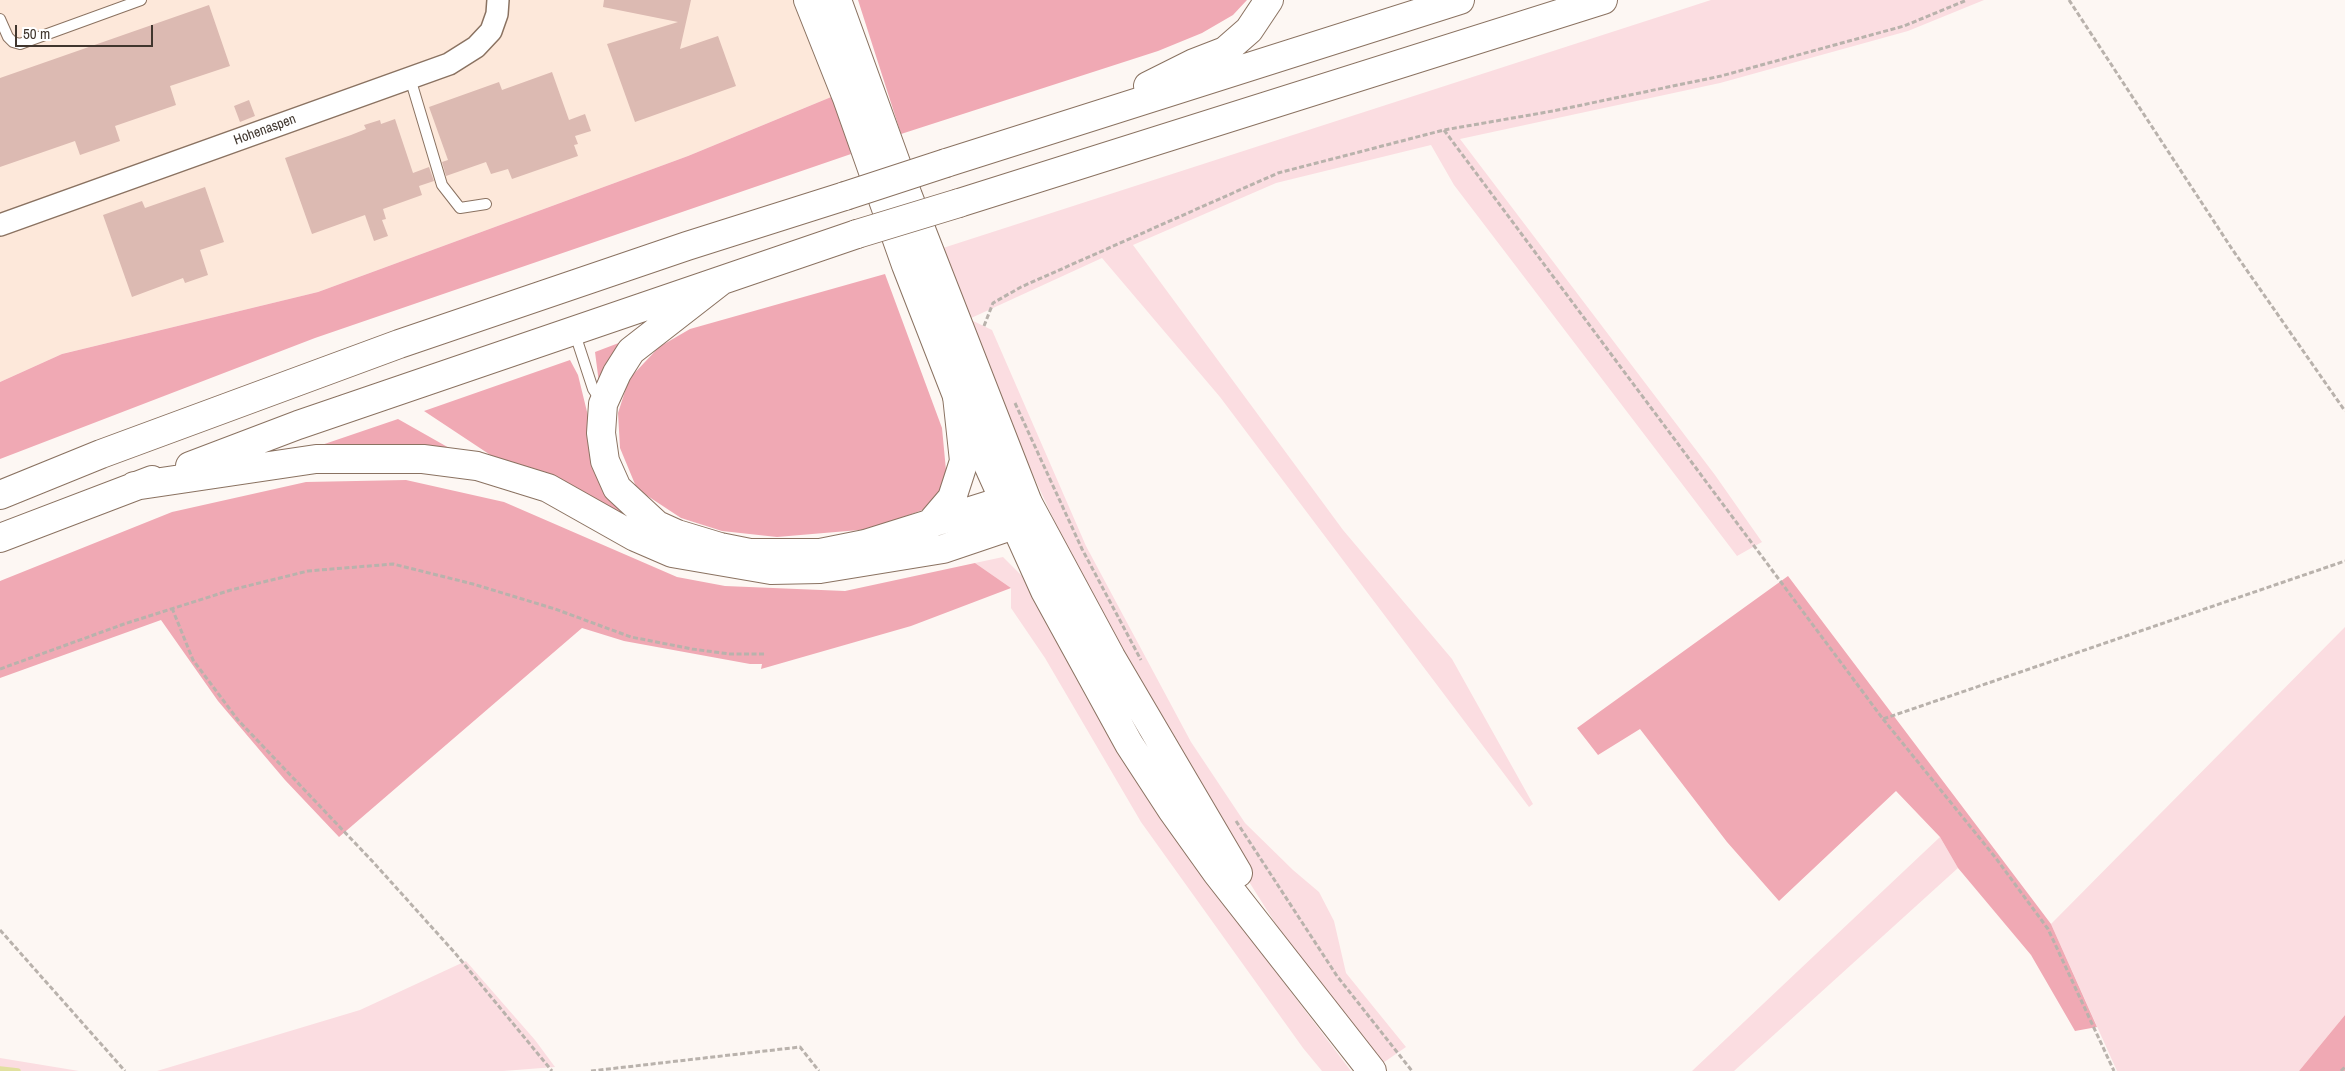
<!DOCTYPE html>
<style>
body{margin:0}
#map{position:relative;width:2345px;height:1071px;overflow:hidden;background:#fdf7f3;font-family:"Archivo Narrow",sans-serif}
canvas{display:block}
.scale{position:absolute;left:15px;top:25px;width:138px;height:22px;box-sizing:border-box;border:2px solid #40362e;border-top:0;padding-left:6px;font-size:15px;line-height:18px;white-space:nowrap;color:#40362e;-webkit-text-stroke:4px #fff;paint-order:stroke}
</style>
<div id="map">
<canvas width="2345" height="1071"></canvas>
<div class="scale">50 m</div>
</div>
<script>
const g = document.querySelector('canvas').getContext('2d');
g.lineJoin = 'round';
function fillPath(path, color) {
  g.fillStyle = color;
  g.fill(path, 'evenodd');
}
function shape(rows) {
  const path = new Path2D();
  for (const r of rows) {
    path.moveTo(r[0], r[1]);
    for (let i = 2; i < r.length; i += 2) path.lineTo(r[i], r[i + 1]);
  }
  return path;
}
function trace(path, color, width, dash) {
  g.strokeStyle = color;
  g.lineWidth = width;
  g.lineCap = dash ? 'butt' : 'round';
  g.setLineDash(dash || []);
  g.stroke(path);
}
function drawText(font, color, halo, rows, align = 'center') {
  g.font = font + ' "Archivo Narrow",sans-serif';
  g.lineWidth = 4;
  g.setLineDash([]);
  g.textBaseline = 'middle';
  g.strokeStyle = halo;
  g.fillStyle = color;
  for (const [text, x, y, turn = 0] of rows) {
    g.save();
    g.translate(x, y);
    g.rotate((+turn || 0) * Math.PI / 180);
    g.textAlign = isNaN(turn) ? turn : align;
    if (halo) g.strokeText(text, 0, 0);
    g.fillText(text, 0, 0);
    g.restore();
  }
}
const built = shape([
 [0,0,796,0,836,95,688,156,318,292,62,354,0,382]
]);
const green = shape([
 [1711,0,1984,0,1908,31,1720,83,1460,139,1715,475,1762,542,1737,556,1454,185,1431,145,1276,183,1133,245,1343,530,1452,659,1533,804,1529,807,1220,397,1102,258,969,319,992,330,1086,546,1191,742,1245,823,1293,870,1319,892,1334,921,1346,973,1406,1047,1380,1065,1296,956,1246,877,1110,640,1026,460,961,300,943,248],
 [1003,557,1025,579,1086,697,1147,798,1209,884,1351,1071,1322,1071,1303,1048,1141,822,1045,658,1011,608,1011,588,975,563],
 [2345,627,2345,1015,2299,1071,2117,1071,2051,924],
 [1940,837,1958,868,1734,1071,1692,1071],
 [466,961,535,1040,555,1067,503,1071,157,1071,360,1010],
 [0,1058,79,1071,0,1071]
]);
const forest = shape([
 [858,0,1247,0,1233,15,1202,33,1158,51,901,134],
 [836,95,851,154,315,338,0,459,0,382,62,354,318,292,688,156],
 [885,274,942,428,947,481,925,509,871,529,777,537,722,531,681,518,637,489,620,448,618,413,629,379,659,347,690,329],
 [624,341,599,383,595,352],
 [570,360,578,375,590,424,644,528,507,466,424,411],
 [398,419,451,449,301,452],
 [406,480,504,502,677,577,725,586,845,591,975,563,1011,588,911,626,761,669,762,664,750,664,624,641,582,628,339,837,285,780,218,701,161,620,0,678,0,581,172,512,306,482],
 [1788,576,2051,924,2097,1027,2075,1031,2031,955,1958,868,1940,837,1896,791,1779,901,1727,842,1640,729,1598,755,1577,728],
 [2345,1015,2345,1071,2299,1071]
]);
const stream = shape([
 [0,1069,18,1071]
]);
const building = shape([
 [604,0,691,0,680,49,718,36,736,86,635,122,607,44,678,22,603,7],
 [209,5,230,66,170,86,176,105,115,126,120,141,80,155,75,141,0,167,0,78],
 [552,72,569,120,585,114,591,131,575,136,578,144,574,145,578,156,512,179,508,169,491,174,486,162,446,176,442,162,448,160,429,107,499,82,502,90],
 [249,100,255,116,240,122,234,106],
 [395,119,413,173,429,167,434,181,419,186,422,195,383,209,386,219,382,220,388,236,374,241,365,215,312,234,285,158,351,135,366,129,364,125,380,120,381,124],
 [205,187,224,242,200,250,208,275,185,283,183,278,132,297,103,215,142,201,145,208]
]);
const path = shape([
 [2069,0,2232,249,2345,411],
 [1444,130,1883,719,2345,561],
 [984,326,993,303,1021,287,1278,173,1444,130,1553,111,1721,76,1904,26,1967,0],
 [1015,403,1082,549,1141,660],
 [172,608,193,660,238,720,374,863,455,953,552,1071],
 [0,669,124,624,231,590,308,571,393,564,473,584,555,609,631,637,692,649,730,654,765,654],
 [1883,719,1995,857,2048,929,2114,1071],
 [1236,821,1337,976,1412,1071],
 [0,930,125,1071],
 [591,1071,800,1047,819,1071],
 [2341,1071,2345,1067]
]);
const lane = shape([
 [0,19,8,37,13,42,20,44,141,0],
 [410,78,442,185,460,208,486,204],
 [574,331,593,389,601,401]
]);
const street = shape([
 [0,225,449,64,476,47,491,31,497,14,498,0]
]);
const primary = shape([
 [808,0,847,98,906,265,957,396,1045,591,1129,744,1172,810,1217,873,1372,1071],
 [837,0,908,196,1028,503,1111,657,1238,873]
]);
const highway = shape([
 [837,0,837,1],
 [1148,86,1194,63,1225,51,1249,30,1269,0],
 [946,163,1460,0],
 [959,203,1603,0],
 [190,466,298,425,857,234],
 [134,486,316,459,423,459,477,466,548,488,635,537,672,553,771,570,820,569,943,549,1014,525,1025,513,1029,508,1028,503,1002,501,865,544,820,553,750,553,720,547,677,534,657,525,617,488,605,461,601,433,603,404,617,373,631,351,721,281],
 [0,495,101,454,399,344,687,246,845,196],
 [929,525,952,498,964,461,957,396],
 [0,538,152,480]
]);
const highwayBridge = shape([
 [845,196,946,163],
 [857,234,959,203]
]);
const streetNames = [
 ["Hohenaspen",265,130,-20]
];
fillPath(built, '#fde8da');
fillPath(green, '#fbdde1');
fillPath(forest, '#f0a9b4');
trace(stream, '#e1e09e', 5.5);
fillPath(building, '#dcbab2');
trace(lane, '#8a7261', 12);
trace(street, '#8a7261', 24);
trace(primary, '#8a7261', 30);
trace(highway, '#8a7261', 30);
trace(path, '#b9b2ac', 3, [5, 2.5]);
trace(lane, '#fff', 10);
trace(street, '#fff', 21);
trace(primary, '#fff', 28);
trace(highway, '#fff', 28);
trace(highwayBridge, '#8a7261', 30, []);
trace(highwayBridge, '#fff', 28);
drawText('14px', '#40362e', '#fff', streetNames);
</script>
